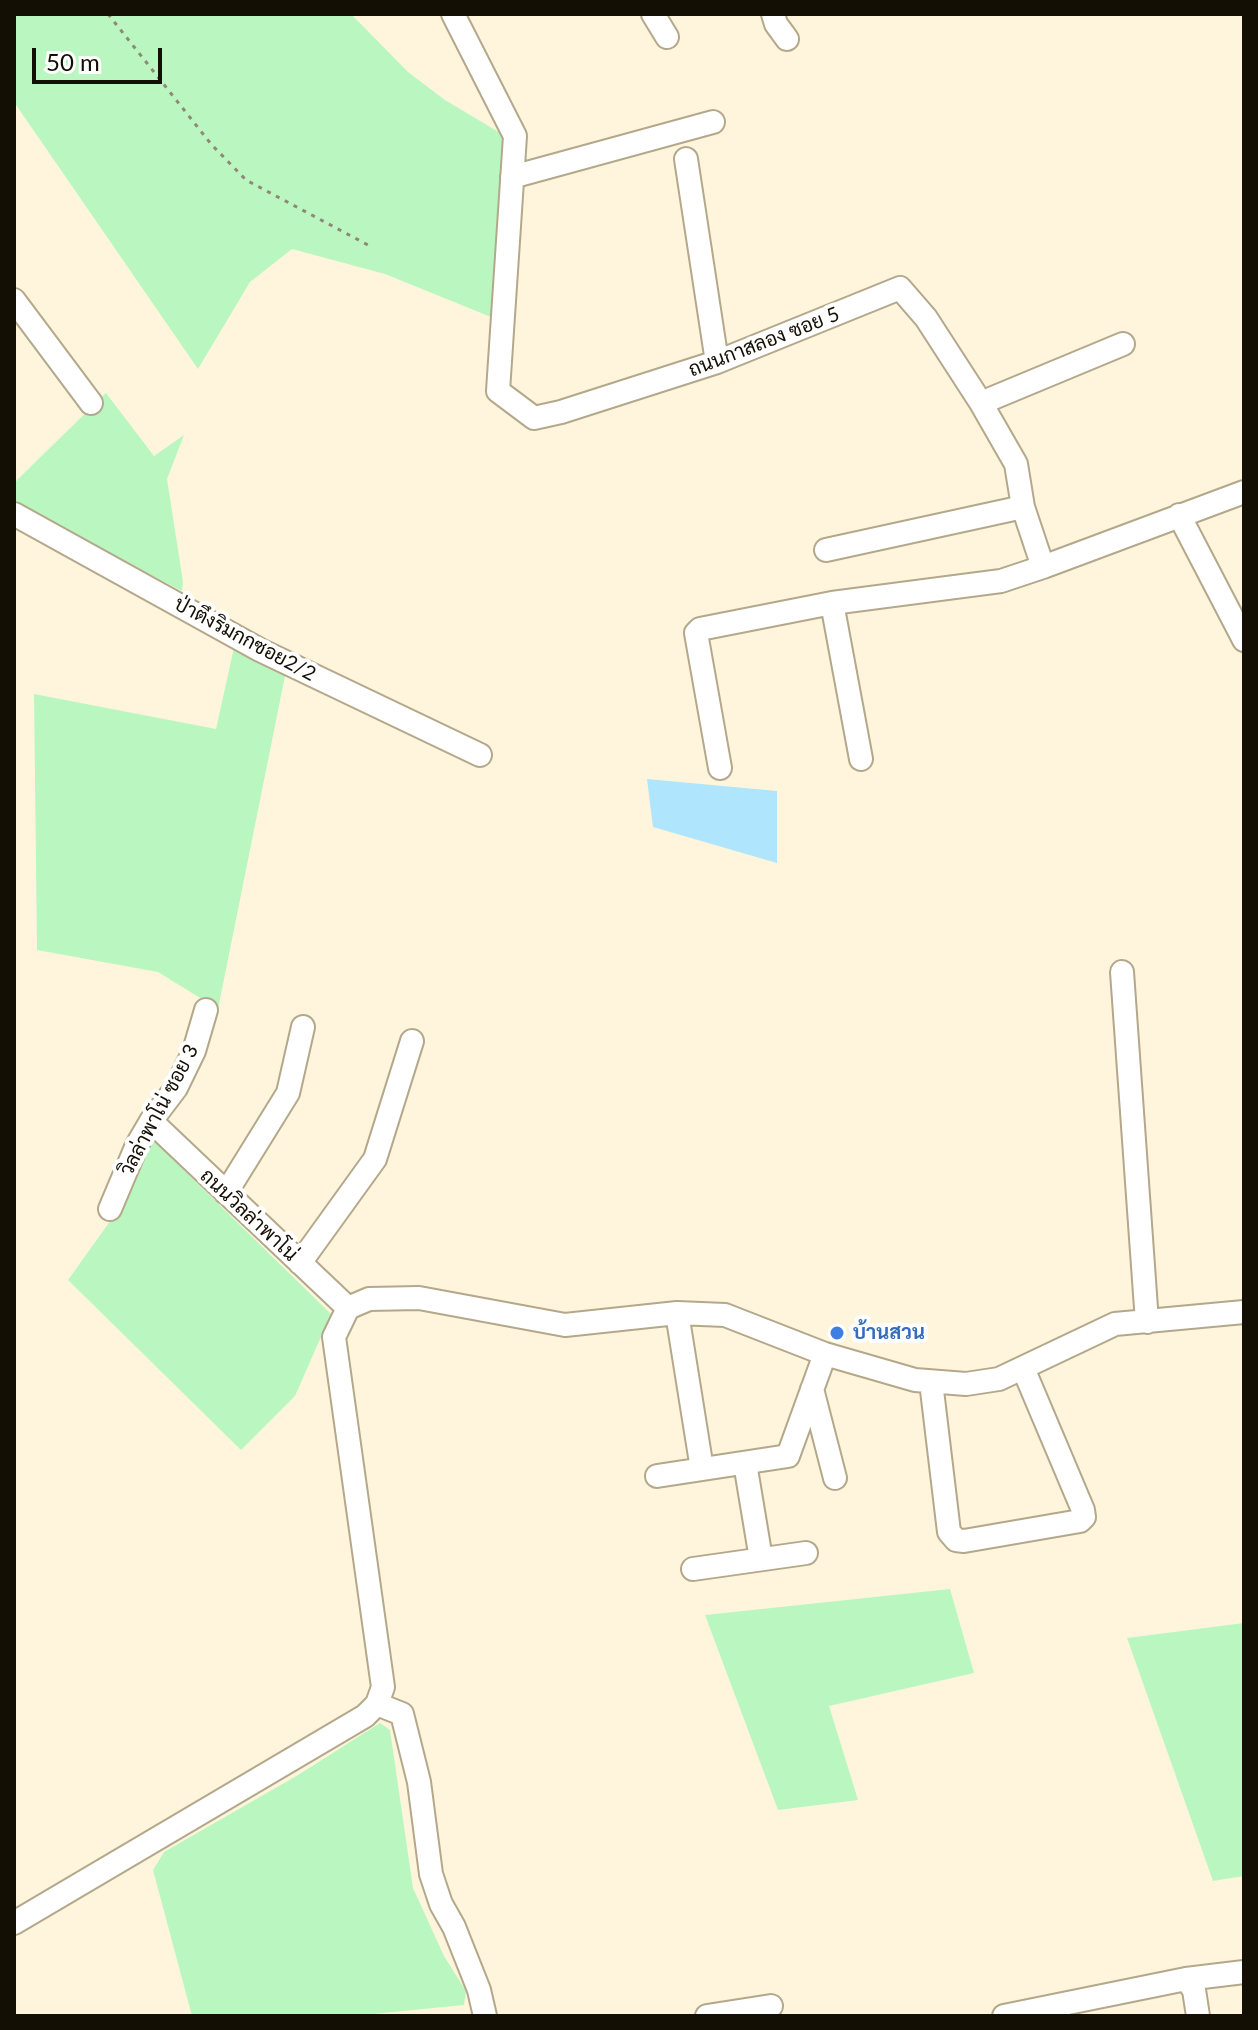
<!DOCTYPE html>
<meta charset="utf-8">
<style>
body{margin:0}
#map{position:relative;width:1258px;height:2030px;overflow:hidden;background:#fff5dc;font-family:Lato,sans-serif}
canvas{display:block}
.frame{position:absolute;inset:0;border:16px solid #140f05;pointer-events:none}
.scale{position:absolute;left:32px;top:48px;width:130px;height:36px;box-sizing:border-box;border:4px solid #140f05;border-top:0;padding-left:10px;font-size:24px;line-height:28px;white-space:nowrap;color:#140f05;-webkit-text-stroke:6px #fff;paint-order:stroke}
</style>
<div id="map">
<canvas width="1258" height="2030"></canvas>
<div class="frame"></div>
<div class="scale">50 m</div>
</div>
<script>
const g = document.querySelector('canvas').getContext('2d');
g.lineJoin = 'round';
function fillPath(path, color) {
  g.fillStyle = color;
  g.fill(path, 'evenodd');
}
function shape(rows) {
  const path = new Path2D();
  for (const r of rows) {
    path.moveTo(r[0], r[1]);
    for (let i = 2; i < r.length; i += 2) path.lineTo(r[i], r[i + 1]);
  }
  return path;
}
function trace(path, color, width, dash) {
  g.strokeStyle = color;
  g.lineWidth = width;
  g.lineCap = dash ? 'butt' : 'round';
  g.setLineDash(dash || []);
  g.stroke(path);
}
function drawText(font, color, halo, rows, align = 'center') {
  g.font = font + ' Lato,Sarabun,sans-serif';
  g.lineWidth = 8;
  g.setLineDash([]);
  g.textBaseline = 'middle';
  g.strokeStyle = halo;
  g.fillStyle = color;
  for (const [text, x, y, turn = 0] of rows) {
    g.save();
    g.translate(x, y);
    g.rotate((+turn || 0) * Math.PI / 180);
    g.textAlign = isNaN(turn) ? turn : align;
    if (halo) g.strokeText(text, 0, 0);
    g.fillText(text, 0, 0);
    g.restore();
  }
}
const green = shape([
 [14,14,351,14,408,72,445,100,507,137,491,317,385,274,292,249,250,282,198,369,14,102],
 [106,393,154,456,184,435,167,479,183,582,182,591,14,504,14,483],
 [235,643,286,671,218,1009,158,972,37,950,34,694,216,729],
 [151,1138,331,1314,295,1396,241,1450,68,1280,113,1217],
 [950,1589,974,1673,829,1706,858,1800,778,1810,705,1615],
 [1244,1623,1244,1876,1213,1881,1127,1638],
 [380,1723,390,1730,413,1888,444,1956,466,1991,464,2005,353,2016,192,2016,153,1870,164,1852,298,1775]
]);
const water = shape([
 [647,779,777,791,777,863,653,827]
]);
const path = shape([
 [108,14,211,144,246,180,368,245]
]);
const minor = shape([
 [453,14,515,136,498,391,534,418,561,412,717,362,900,288,926,318,981,403,1016,464,1023,507,1043,567,1244,492],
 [653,14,667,37],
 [773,14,776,24,787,39],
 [686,159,717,362],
 [512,177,713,122],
 [14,300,91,403],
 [981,403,1123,344],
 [14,514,260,650,480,755],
 [1179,515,1244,640],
 [826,550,1023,507],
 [832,603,861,759],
 [720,768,696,633,700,629,832,603,1001,581,1043,567],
 [1122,972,1147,1322],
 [151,1121,348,1308],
 [226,1193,288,1093,303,1027],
 [110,1209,137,1145,151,1121,176,1088,194,1051,206,1010],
 [300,1263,375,1159,412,1041],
 [677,1313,702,1469],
 [931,1382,949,1532,956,1540,964,1541,1080,1521,1084,1517,1083,1510,1023,1368],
 [812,1389,835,1478],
 [745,1463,761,1559],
 [657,1476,788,1456,825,1354],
 [693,1569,806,1553],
 [377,1704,402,1714,419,1782,431,1874,441,1904,454,1927,479,1990,485,2016],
 [14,1923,365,1716,377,1704,383,1687,334,1337,348,1308,369,1299,419,1298,565,1325,677,1313,725,1315,825,1354,915,1380,966,1384,999,1379,1115,1324,1244,1312],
 [1186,1979,1244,1972],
 [707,2016,771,2006],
 [1004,2016,1186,1979,1194,1990,1198,2016]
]);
const markers = [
 [837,1333,8,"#3f7fe0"]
];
const streetNames = [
 ["ถนนกาสลอง ซอย 5",764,342,-21],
 ["ป่าตึงริมกกซอย2/2",245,639,28],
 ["วิลล่าพาโน่ ซอย 3",159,1110,-62],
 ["ถนนวิลล่าพาโน่",249,1215,43]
];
const shopNames = [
 ["บ้านสวน",853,1333]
];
fillPath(green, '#baf7c0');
fillPath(water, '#b0e5fe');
trace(minor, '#b4a88b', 26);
trace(path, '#908876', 3, [4, 6]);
trace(minor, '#fff', 22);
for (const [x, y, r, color] of markers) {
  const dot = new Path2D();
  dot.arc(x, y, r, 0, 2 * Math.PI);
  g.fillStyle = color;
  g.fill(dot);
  trace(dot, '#fff', 3);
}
drawText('20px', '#140f05', '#fff', streetNames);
drawText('bold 20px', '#366cbe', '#fff', shopNames, 'left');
</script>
